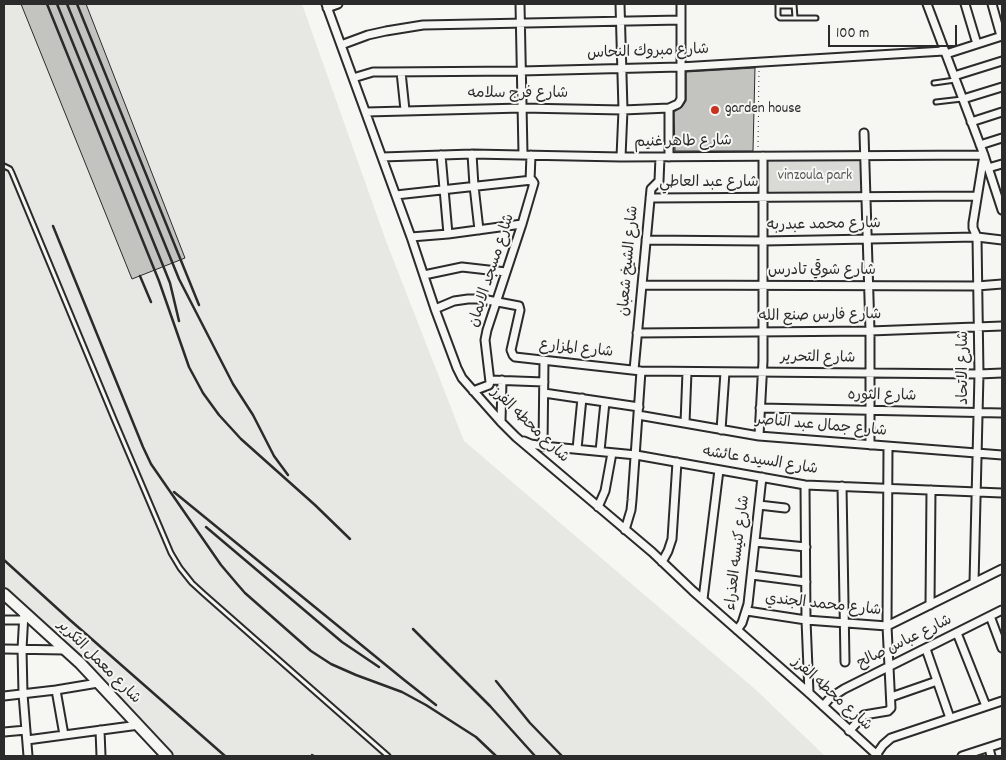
<!DOCTYPE html>
<meta charset="utf-8">
<style>
body{margin:0}
#map{position:relative;width:1006px;height:760px;overflow:hidden;background:#f6f6f2;font-family:Dekko,sans-serif}
canvas{display:block}
.frame{position:absolute;inset:0;border:5px solid #2b2b2b;pointer-events:none}
.scale{position:absolute;left:828px;top:25px;width:129px;height:22px;box-sizing:border-box;border:2px solid #2b2b2b;border-top:0;padding-left:6px;font-size:15px;line-height:18px;white-space:nowrap;color:#2b2b2b;-webkit-text-stroke:4px #f6f6f2;paint-order:stroke}
</style>
<div id="map">
<canvas width="1006" height="760"></canvas>
<div class="frame"></div>
<div class="scale">100 m</div>
</div>
<script>
const g = document.querySelector('canvas').getContext('2d');
g.lineJoin = 'round';
function fillPath(path, color) {
  g.fillStyle = color;
  g.fill(path, 'evenodd');
}
function shape(rows) {
  const path = new Path2D();
  for (const r of rows) {
    path.moveTo(r[0], r[1]);
    for (let i = 2; i < r.length; i += 2) path.lineTo(r[i], r[i + 1]);
  }
  return path;
}
function trace(path, color, width, dash) {
  g.strokeStyle = color;
  g.lineWidth = width;
  g.lineCap = dash ? 'butt' : 'round';
  g.setLineDash(dash || []);
  g.stroke(path);
}
function drawText(font, color, halo, rows, align = 'center') {
  g.font = font + ' Dekko,"Playpen Sans Arabic",sans-serif';
  g.lineWidth = 4;
  g.setLineDash([]);
  g.textBaseline = 'middle';
  g.strokeStyle = halo;
  g.fillStyle = color;
  for (const [text, x, y, turn = 0] of rows) {
    g.save();
    g.translate(x, y);
    g.rotate((+turn || 0) * Math.PI / 180);
    g.textAlign = isNaN(turn) ? turn : align;
    if (halo) g.strokeText(text, 0, 0);
    g.fillText(text, 0, 0);
    g.restore();
  }
}
const built = shape([
 [4,4,302,4,386,241,464,441,756,690,825,756,169,756,4,592]
]);
const green = shape([
 [765,157,864,157,865,196,766,196]
]);
const building = shape([
 [21,4,86,4,185,258,132,279,21,4],
 [755,68,753,151,675,151,674,112,682,107,686,101,686,72,755,68]
]);
const path = shape([
 [758,147,759,71]
]);
const lane = shape([
 [778,4,778,16,780,18,816,18],
 [794,4,795,18],
 [778,6,794,6],
 [934,83,955,80],
 [936,102,962,99],
 [4,166,10,169,12,173,114,419,171,553,180,568,192,583,204,594,388,756]
]);
const street = shape([
 [326,4,411,237,435,309,457,368,462,378,501,422,516,437,652,552,693,591,809,693,878,756],
 [520,4,523,154],
 [620,4,623,110,621,157],
 [927,4,984,155,1002,210],
 [965,4,977,44],
 [992,4,1001,36],
 [327,8,338,4],
 [341,45,368,35,386,31,423,25,681,20],
 [946,54,1002,36],
 [401,72,405,110],
 [954,76,1002,61],
 [353,78,373,72,384,72,521,71,680,67,944,51],
 [963,99,1002,87],
 [669,108,669,157],
 [366,112,522,108,623,110,669,108,678,104,681,99,681,4],
 [971,122,1002,112],
 [864,133,870,331,870,445],
 [980,145,1002,138],
 [472,154,474,186,479,230],
 [441,155,448,234],
 [382,157,472,154,621,157,984,155],
 [988,168,1002,164],
 [530,181,531,155],
 [396,195,532,180,534,183,522,224,487,330,485,340,490,382,489,385,473,391],
 [650,198,977,196],
 [411,237,448,234,522,224],
 [646,240,763,241,977,237,1002,240],
 [424,275,462,267,506,272],
 [642,285,977,286,1002,284],
 [435,309,454,301,468,299,482,299,519,306,520,310,511,350,513,355,515,357,641,371,979,374,1002,373],
 [637,333,870,331,1002,326],
 [634,370,651,189,659,181,660,157],
 [490,380,544,382],
 [544,393,639,407],
 [760,408,1002,413],
 [638,415,759,436,1002,455],
 [501,422,502,380],
 [685,423,687,372],
 [721,430,725,372],
 [759,436,763,361,763,156],
 [524,441,531,444,543,446,636,455,805,485,1002,493],
 [543,446,544,360],
 [577,449,582,398],
 [600,451,605,402],
 [805,485,806,620,809,693],
 [842,486,845,662],
 [759,505,785,508],
 [598,507,605,491,612,453],
 [625,530,631,510,632,500,641,371],
 [755,542,806,547],
 [662,562,668,551,672,539,677,462],
 [752,575,806,582],
 [974,583,979,374,977,237,973,228,973,223,984,155],
 [703,599,719,470],
 [930,605,931,490],
 [747,611,806,620,887,626,1002,569],
 [24,613,22,649,23,694,28,756],
 [990,616,1002,648],
 [4,620,23,620],
 [737,630,742,623,748,604,762,477],
 [957,633,986,706],
 [4,649,65,650],
 [926,649,950,718],
 [56,690,64,735],
 [4,696,56,690,98,683],
 [891,697,937,681],
 [823,706,830,698,844,689,1002,610],
 [100,730,101,756],
 [849,731,864,715,888,711,891,708,887,626,888,447],
 [4,732,26,730],
 [27,740,139,725],
 [989,748,991,756],
 [876,755,883,745,891,738,1002,701],
 [962,756,1002,743]
]);
const secondary = shape([
 [4,594,80,663,167,756]
]);
const rail = shape([
 [47,4,159,281,189,367,203,393,219,415,241,439,315,505,350,539],
 [57,4,164,268,170,283,179,321],
 [67,4,179,279,233,384,253,415,274,456,288,475],
 [77,4,199,305],
 [53,226,143,447,151,464,221,565,238,585,245,593,311,651,331,664,356,675,402,692,426,705,476,737,496,756],
 [140,276,151,302],
 [174,492,403,679,436,705],
 [206,527,342,642,379,667],
 [4,560,70,620,225,756],
 [413,629,490,706,535,756],
 [496,681,530,723,562,756],
 [312,755,314,756]
]);
const markers = [
 [715,110,5,"#c8321e"]
];
const streetNames = [
 ["شارع مبروك النحاس",648,53,-2],
 ["شارع فرج سلامه",518,95],
 ["شارع طاهر غنيم",683,143,-1],
 ["شارع عبد العاطي",709,184],
 ["شارع محمد عبدربه",824,226,-1],
 ["شارع الشيخ شعبان",630,261,-85],
 ["شارع مسجد الايمان",493,271,-72],
 ["شارع شوقي تادرس",822,272],
 ["شارع فارس صنع الله",820,317,-1],
 ["شارع المزارع",576,350,6],
 ["شارع التحرير",818,359,1],
 ["شارع الاتحاد",965,368,-90],
 ["شارع الثوره",882,397,1],
 ["شارع محطه الفرز",529,426,44],
 ["شارع جمال عبد الناصر",821,427,5],
 ["شارع السيده عائشه",760,462,9],
 ["شارع كنيسه العذراء",739,553,-83],
 ["شارع محمد الجندي",823,606,6],
 ["شارع عباس صالح",905,643,-26],
 ["شارع معمل التكرير",98,663,45],
 ["شارع محطه الفرز",831,695,42]
];
const poiNames = [
 ["garden house",725,110]
];
const parkNames = [
 ["vinzoula park",815,177]
];
fillPath(built, '#e7e7e3');
fillPath(green, '#d9d9d5');
fillPath(building, '#c3c3c0');
trace(building, '#2b2b2b', 1);
trace(lane, '#2b2b2b', 7);
trace(street, '#2b2b2b', 11);
trace(secondary, '#2b2b2b', 14);
trace(path, '#2b2b2b', 1, [1, 4]);
trace(lane, '#f6f6f2', 3);
trace(street, '#f6f6f2', 7);
trace(secondary, '#f6f6f2', 10);
trace(rail, '#2b2b2b', 2.5);
for (const [x, y, r, color] of markers) {
  const dot = new Path2D();
  dot.arc(x, y, r, 0, 2 * Math.PI);
  g.fillStyle = color;
  g.fill(dot);
  trace(dot, '#f6f6f2', 2);
}
drawText('15px', '#2b2b2b', '#f6f6f2', streetNames);
drawText('15px', '#2b2b2b', '#f6f6f2', poiNames, 'left');
drawText('15px', '#565656', '#f6f6f2', parkNames);
</script>
